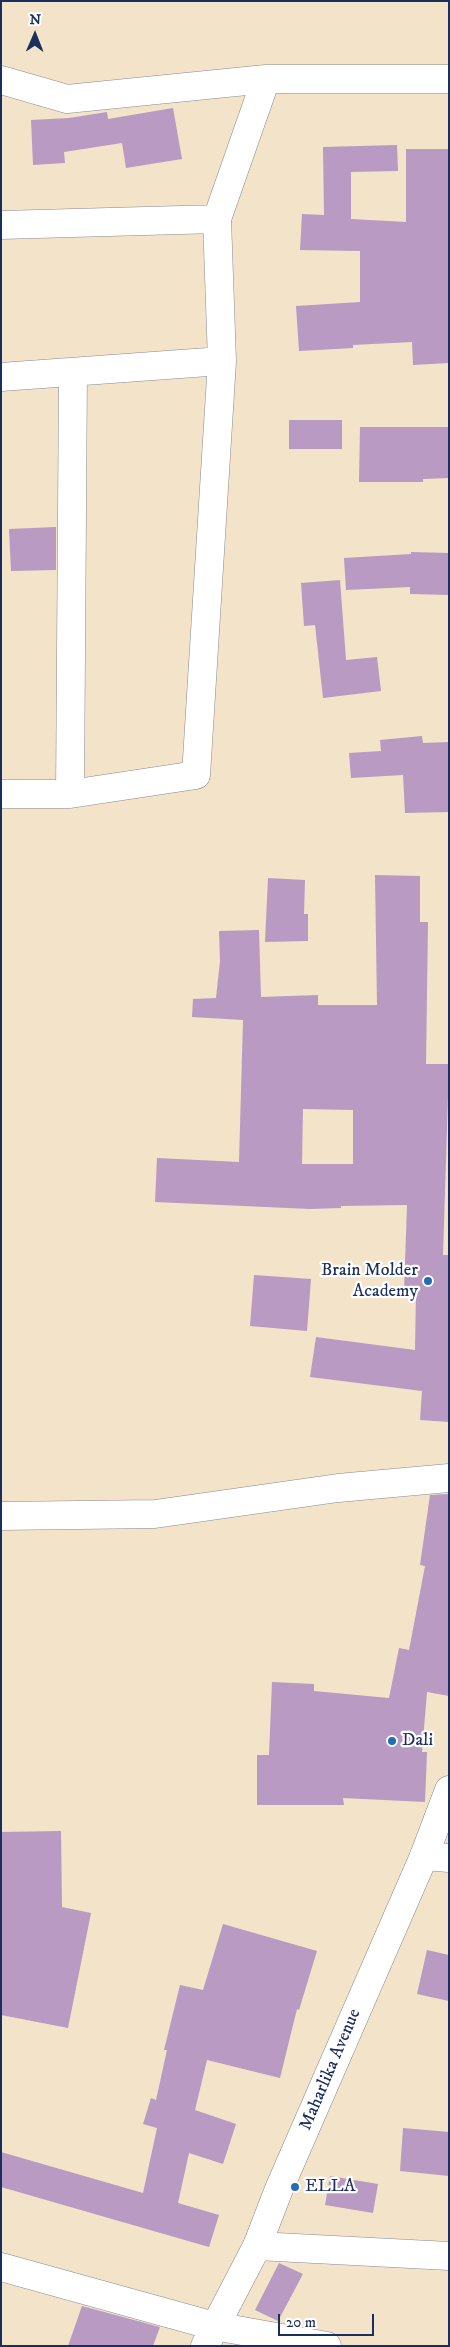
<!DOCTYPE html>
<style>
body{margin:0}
#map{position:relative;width:450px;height:2347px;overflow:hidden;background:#f3e3c8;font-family:"IM FELL DW Pica",serif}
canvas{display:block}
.frame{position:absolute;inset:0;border:2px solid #1b2f5e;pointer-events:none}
.north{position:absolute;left:10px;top:10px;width:50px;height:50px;-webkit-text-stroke:4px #fff;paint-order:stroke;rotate:1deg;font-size:14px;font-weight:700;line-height:20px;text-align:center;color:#1b2f5e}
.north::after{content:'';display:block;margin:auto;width:18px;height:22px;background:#1b2f5e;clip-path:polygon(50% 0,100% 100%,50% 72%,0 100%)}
.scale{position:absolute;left:278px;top:2314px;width:96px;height:22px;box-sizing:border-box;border:2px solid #1b2f5e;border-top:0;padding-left:6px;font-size:15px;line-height:18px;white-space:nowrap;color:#1b2f5e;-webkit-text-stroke:4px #fff;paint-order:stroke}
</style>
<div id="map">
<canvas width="450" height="2347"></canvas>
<div class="frame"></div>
<div class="north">N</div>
<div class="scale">20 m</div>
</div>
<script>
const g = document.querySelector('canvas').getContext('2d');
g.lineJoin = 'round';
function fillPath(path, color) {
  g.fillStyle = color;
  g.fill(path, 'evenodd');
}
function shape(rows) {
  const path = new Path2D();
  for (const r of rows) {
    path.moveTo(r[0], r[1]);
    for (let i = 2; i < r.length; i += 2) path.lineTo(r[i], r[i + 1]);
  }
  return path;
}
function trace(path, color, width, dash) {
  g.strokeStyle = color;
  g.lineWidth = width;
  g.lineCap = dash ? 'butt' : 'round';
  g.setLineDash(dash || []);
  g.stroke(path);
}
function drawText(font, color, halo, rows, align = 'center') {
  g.font = font + ' "IM FELL DW Pica",serif';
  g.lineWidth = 4.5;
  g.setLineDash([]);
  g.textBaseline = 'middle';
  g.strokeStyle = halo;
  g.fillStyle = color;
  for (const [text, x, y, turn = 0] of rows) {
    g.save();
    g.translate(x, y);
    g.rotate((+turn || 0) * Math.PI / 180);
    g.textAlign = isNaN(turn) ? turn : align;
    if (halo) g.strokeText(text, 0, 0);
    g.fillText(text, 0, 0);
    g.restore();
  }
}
const building = shape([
 [173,108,182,159,126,168,122,143,64,152,65,163,33,165,31,120,69,118,107,112,108,119],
 [397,145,398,171,351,172,351,219,406,222,406,149,449,149,449,363,413,365,412,342,353,345,353,348,299,351,296,306,360,302,360,251,300,250,302,214,324,215,323,147],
 [289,420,342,420,342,449,289,449],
 [360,427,449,427,449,478,423,479,423,482,359,482],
 [56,527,56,570,11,571,9,529],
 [411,552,449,553,449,595,410,594,410,587,346,590,344,558,411,554],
 [340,580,346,660,377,657,381,691,323,698,315,625,304,626,301,583],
 [422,736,423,743,449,742,449,812,405,813,403,775,351,778,349,753,381,751,380,740],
 [375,875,420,876,420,922,428,922,426,1064,449,1064,443,1255,449,1255,449,1422,420,1420,422,1391,310,1377,316,1337,415,1350,416,1292,404,1292,407,1205,341,1206,341,1208,310,1209,155,1202,157,1158,239,1162,243,1020,192,1017,193,999,216,998,220,961,219,931,259,930,261,997,318,995,318,1005,377,1005],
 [303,1109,353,1110,353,1164,302,1164],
 [268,878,305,880,304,914,308,914,308,941,265,942],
 [254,1275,311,1279,307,1331,250,1326],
 [449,1494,449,1696,427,1692,422,1752,427,1752,425,1802,343,1798,344,1805,257,1805,257,1755,269,1755,272,1682,314,1684,314,1691,389,1698,399,1648,409,1650,425,1566,420,1565,430,1495],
 [61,1831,62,1907,91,1913,68,2028,1,2015,1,1832],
 [223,1924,317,1951,299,2010,297,2009,280,2078,207,2060,195,2110,236,2124,223,2164,189,2153,178,2203,219,2215,209,2247,1,2187,1,2152,143,2193,157,2128,143,2124,151,2098,156,2100,167,2050,164,2050,180,1985,203,1990],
 [427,1950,449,1955,449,2001,417,1994],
 [403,2128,449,2132,449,2176,400,2171],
 [330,2176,378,2184,373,2213,325,2205],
 [279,2263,303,2274,278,2321,255,2310],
 [82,2306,160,2327,153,2346,68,2346]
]);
const minor = shape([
 [1,80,67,99,266,79,449,79],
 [1,225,217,219],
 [1,377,222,361],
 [1,794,70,794,196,775,222,361,217,219,266,79],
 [70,794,73,373],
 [1,1516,155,1514,338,1488,449,1478],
 [424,1856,449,1858],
 [257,2246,449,2256],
 [1,2267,214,2326,327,2346]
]);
const major = shape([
 [205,2346,257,2246,279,2189,424,1856,449,1790]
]);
const markers = [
 [428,1281,5,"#1f6fb2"],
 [392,1741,5,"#1f6fb2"],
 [295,2187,5,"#1f6fb2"]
];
const poiNames = [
 ["Brain Molder",418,1271,"right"],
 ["Academy",418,1292,"right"],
 ["Dali",402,1741],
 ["ELLA",305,2187]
];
const streetNames = [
 ["Maharlika Avenue",331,2070,-67]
];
fillPath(building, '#b89ac3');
trace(minor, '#878993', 29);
trace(major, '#878993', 29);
trace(minor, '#fff', 28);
trace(major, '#fff', 28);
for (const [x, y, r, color] of markers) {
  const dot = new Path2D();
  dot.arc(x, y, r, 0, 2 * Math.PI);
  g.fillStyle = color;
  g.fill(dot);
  trace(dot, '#fff', 2);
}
drawText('18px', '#1b2f5e', '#fff', poiNames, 'left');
drawText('18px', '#1b2f5e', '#fff', streetNames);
</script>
